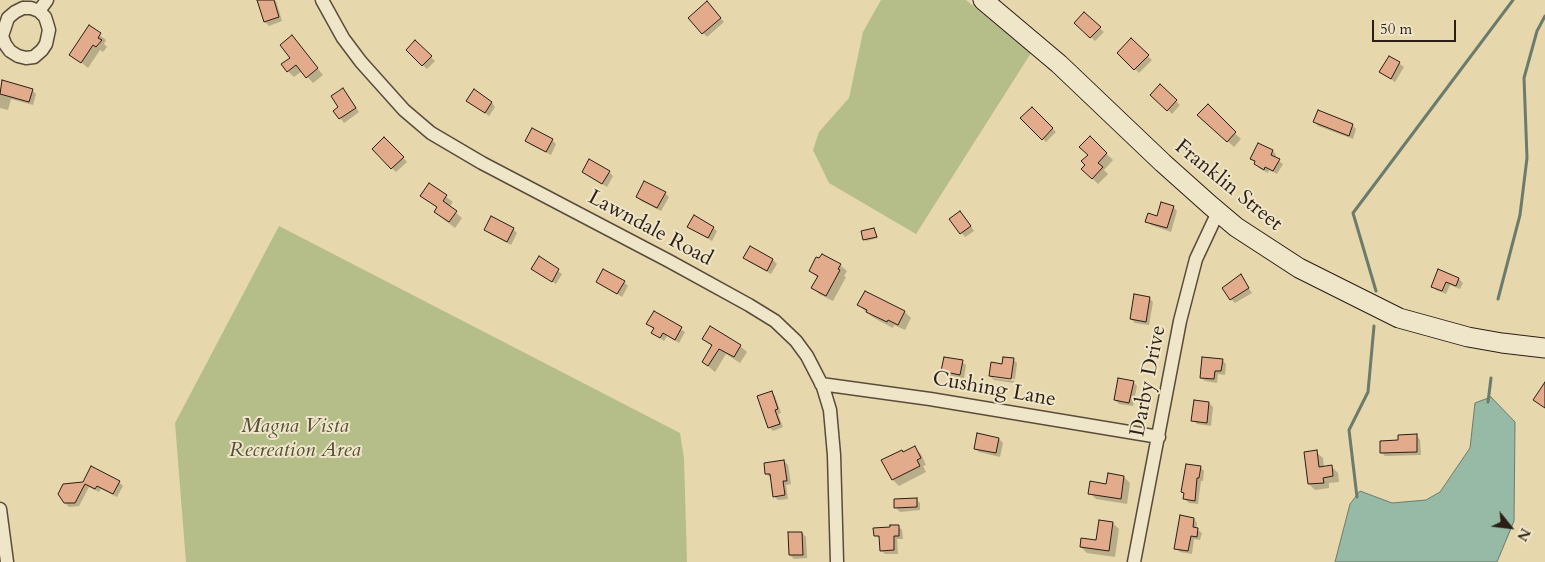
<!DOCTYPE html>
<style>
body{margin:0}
#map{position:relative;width:1545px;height:562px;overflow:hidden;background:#e6d7ac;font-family:Cardo,serif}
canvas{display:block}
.north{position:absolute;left:1485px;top:502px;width:50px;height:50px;-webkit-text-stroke:4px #efe5c9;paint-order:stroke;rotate:119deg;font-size:14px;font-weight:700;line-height:20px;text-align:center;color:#2b1e15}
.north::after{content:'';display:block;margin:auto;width:18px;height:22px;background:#2b1e15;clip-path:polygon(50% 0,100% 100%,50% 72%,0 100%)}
.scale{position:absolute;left:1372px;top:20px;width:84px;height:22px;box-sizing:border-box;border:2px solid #2b1e15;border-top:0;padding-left:6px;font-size:15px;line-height:18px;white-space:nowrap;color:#2b1e15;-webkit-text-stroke:4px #efe5c9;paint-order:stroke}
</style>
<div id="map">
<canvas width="1545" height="562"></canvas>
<div class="north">N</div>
<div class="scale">50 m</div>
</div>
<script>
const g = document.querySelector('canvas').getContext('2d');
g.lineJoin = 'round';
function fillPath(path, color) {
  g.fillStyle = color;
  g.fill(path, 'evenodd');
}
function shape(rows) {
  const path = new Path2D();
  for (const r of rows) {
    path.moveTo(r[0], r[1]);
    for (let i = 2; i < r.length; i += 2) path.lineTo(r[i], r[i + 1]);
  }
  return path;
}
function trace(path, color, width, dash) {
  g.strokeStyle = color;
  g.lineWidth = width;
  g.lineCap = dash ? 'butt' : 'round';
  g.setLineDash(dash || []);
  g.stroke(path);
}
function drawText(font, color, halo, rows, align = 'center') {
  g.font = font + ' Cardo,serif';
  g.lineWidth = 4;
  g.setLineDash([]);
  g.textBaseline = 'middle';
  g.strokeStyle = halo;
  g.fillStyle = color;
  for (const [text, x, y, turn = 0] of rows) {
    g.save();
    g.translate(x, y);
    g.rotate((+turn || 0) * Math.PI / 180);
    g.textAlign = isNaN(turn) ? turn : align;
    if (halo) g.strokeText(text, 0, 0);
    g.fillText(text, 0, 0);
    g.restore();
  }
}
const green = shape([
 [881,0,966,0,1031,53,916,234,829,183,813,150,819,132,849,98,863,32],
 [279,226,680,433,684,459,687,562,186,562,175,423]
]);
const water = shape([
 [1491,397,1515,422,1514,521,1497,562,1335,562,1350,504,1360,491,1392,503,1426,500,1440,492,1470,448,1475,403,1491,397]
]);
const shadow = shape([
 [262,0,276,1,282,21,269,26,265,22,259,1],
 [711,7,724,22,707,37,690,18],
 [1084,14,1104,32,1095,41,1076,23],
 [89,27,106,40,104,44,107,47,103,52,100,50,88,68,71,54],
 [292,37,323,75,313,83,302,71,294,77,288,71,291,58],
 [1131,40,1152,60,1139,73,1119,53],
 [415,42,435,61,427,69,407,50],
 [1390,57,1404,67,1395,82,1381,72],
 [3,82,32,90,36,94,33,105,11,99,8,110,0,108,0,91],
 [1160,86,1180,105,1172,114,1152,94],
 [347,94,359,112,344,123,335,111,340,107],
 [468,101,492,103,495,107,489,116],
 [1032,108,1056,132,1046,142,1022,118],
 [1221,120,1241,139,1234,147,1205,121],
 [1315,122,1352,125,1356,129,1353,139,1318,126],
 [384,138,407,162,396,172,373,149],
 [1090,138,1113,160,1104,170,1108,174,1098,184,1089,175,1087,165],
 [552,140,556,144,551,155,531,145,527,141],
 [1273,151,1276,155,1275,158,1283,164,1277,174,1269,170,1268,173,1259,168,1252,158],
 [583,172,609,172,613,176,607,187],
 [430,185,453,202,449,207,462,218,455,228,442,218,435,212,438,208,422,196],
 [665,193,669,197,661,211,641,201,637,197],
 [1173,207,1177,211,1171,232,1151,225,1147,221,1158,217],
 [964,216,974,231,965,237,951,219],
 [689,227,713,228,717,231,712,241],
 [486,229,513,229,517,233,511,245,489,233],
 [874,229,878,238,866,241,864,239],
 [750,248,773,260,777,264,771,274,749,262,745,258],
 [822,256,840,265,847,271,844,276,846,277,833,301,819,294,813,288,818,278,810,271],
 [539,258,562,274,556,284,533,269],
 [1439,271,1459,279,1463,283,1460,289,1450,285,1446,294,1436,290,1433,286],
 [1241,276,1252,293,1235,303,1231,299],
 [598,282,624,282,628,286,622,297],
 [866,292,905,312,911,318,905,330,894,325,893,328,874,318,865,311,859,305],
 [1149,298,1153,302,1149,325,1135,323,1131,319],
 [654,312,685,332,679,343,667,336,664,341,652,332,654,329,648,324],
 [704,339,740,346,747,352,740,363,726,354,715,372,703,362,712,346],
 [1013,359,1017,363,1015,379,993,376,993,378,1015,381,1014,383,994,380,990,376,1003,365],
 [1222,360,1226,364,1225,375,1218,374,1217,383,1205,381,1201,378],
 [962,362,966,365,964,378,947,375,943,371],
 [1133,382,1137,386,1133,406,1119,404,1115,400],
 [771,392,775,396,781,413,778,414,783,427,773,431,769,427],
 [1209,403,1213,407,1211,426,1197,424,1193,420],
 [1417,436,1420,440,1421,455,1385,456,1381,452],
 [999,439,1003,443,1000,457,979,452,975,448],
 [914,448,921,454,926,465,923,466,926,472,899,486,893,480,904,453],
 [1316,452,1323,458,1324,468,1332,467,1338,473,1339,482,1329,483,1329,488,1315,490,1309,484],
 [784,461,788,465,791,484,786,485,788,499,778,500,774,496,771,478,766,474],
 [1200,467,1204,471,1203,481,1201,481,1198,504,1189,503,1185,499,1185,495,1182,492,1184,477],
 [1124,477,1130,483,1127,504,1096,499,1090,493],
 [119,482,123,486,117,497,101,489,99,492,89,487,79,506,69,507,65,503,84,483],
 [916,499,920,503,920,510,900,512,896,508],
 [1194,519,1197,523,1196,529,1202,533,1200,540,1194,539,1192,554,1180,552,1176,548],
 [1113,523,1119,529,1115,557,1087,553,1081,547,1097,541],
 [898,526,902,530,903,539,897,539,898,554,885,554,881,550,881,539,875,535],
 [802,533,806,537,807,558,794,559,790,555]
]);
const stream = shape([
 [1376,291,1353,213,1513,0],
 [1498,299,1520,215,1527,158,1524,78,1537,31,1545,16],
 [1488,402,1491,378],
 [1357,497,1349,430,1368,392,1374,326]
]);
const building = shape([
 [257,0,274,0,279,17,264,22,257,0],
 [707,1,721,18,702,34,688,18,707,1],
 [1084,12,1101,27,1090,38,1074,23,1084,12],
 [89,25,101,33,98,38,102,40,96,47,93,45,81,63,69,55,89,25],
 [292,35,318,68,306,78,296,65,287,72,281,64,290,58,280,45,292,35],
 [1131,38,1149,55,1134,70,1117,53,1131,38],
 [415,40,432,56,422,66,406,50,415,40],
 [1389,56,1400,62,1391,79,1379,72,1389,56],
 [2,80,33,89,29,102,0,94,2,80],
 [1160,84,1177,100,1167,111,1150,95,1160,84],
 [343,88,356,108,339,119,333,111,338,107,331,96,343,88],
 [474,89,492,102,485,113,466,101,474,89],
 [1208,104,1236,132,1227,142,1197,115,1208,104],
 [1032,107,1053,128,1042,140,1020,118,1032,107],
 [1318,110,1353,124,1349,136,1313,122,1318,110],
 [532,128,553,139,546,152,525,141,532,128],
 [1090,136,1107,153,1098,163,1103,167,1092,179,1081,169,1085,165,1081,161,1088,155,1079,147,1090,136],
 [384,137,404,157,391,169,372,149,384,137],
 [1258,143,1273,150,1271,155,1280,159,1273,171,1265,167,1264,170,1254,164,1255,161,1250,159,1258,143],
 [589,159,610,171,602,184,582,172,589,159],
 [644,181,666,192,657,208,636,197,644,181],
 [429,183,447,195,443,201,457,211,449,222,434,212,437,207,420,196,429,183],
 [1161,202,1174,206,1167,228,1145,222,1148,213,1157,216,1161,202],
 [960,211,971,226,960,234,949,219,960,211],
 [694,215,714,227,708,238,687,227,694,215],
 [491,216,514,228,507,242,484,230,491,216],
 [874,228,877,237,863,240,861,231,874,228],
 [750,246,773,259,767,271,743,258,750,246],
 [822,254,841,264,838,269,840,270,826,296,811,288,818,276,809,271,816,257,819,258,822,254],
 [539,256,559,269,552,282,531,269,539,256],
 [603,269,625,281,617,294,596,282,603,269],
 [1438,269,1459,278,1456,286,1446,282,1442,291,1431,287,1438,269],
 [1241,274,1249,288,1230,300,1222,288,1241,274],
 [865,291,905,311,898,325,888,320,887,322,866,312,867,310,857,305,865,291],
 [1134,294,1150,297,1146,322,1130,319,1134,294],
 [654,311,682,327,675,340,663,333,660,338,651,333,654,328,646,324,654,311],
 [710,326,741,345,734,357,719,349,708,366,702,362,712,345,702,339,710,326],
 [944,357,963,360,960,375,941,371,944,357],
 [1003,357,1014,358,1011,379,989,376,991,362,1002,364,1003,357],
 [1202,357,1223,359,1221,371,1215,371,1214,379,1200,378,1202,357],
 [1118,378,1134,381,1129,403,1114,400,1118,378],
 [1545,382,1545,408,1533,400,1545,382],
 [772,391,778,409,775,410,780,424,768,428,757,396,772,391],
 [1194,400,1209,402,1207,423,1191,421,1194,400],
 [977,433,999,438,996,453,974,449,977,433],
 [1417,434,1417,452,1380,453,1380,441,1398,440,1398,435,1417,434],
 [915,446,921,458,917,460,920,466,892,480,881,460,902,450,903,452,915,446],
 [1317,450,1319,467,1332,465,1333,476,1323,478,1324,483,1308,484,1304,452,1317,450],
 [784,460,787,481,783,481,785,495,773,497,770,474,765,474,764,463,784,460],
 [1186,464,1201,466,1199,478,1197,478,1195,501,1183,499,1184,493,1181,492,1186,464],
 [91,466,120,481,113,494,97,486,95,489,85,484,75,503,64,503,58,494,63,484,83,482,91,466],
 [1108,473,1124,476,1121,499,1088,494,1090,481,1106,484,1108,473],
 [917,498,917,507,894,508,894,499,917,498],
 [1180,515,1194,518,1193,527,1198,528,1197,537,1191,536,1188,551,1174,549,1180,515],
 [1099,520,1113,522,1109,551,1080,547,1081,538,1096,540,1099,520],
 [890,525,899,525,899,536,894,536,894,550,880,551,879,536,874,536,873,528,890,527,890,525],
 [788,532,802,532,803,555,789,555,788,532]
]);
const street = shape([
 [322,0,343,38,361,62,404,110,431,133,482,163,669,261,749,305,775,321,796,341,807,356,823,387,830,410,834,455,837,562],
 [23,8,31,8,39,11,45,17,47,23,49,30,46,44,42,50,34,57,26,58,18,56,10,51,5,44,2,36,8,18,15,12,23,8],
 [39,11,47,0],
 [821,384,930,399,1159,437],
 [0,509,7,562],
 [1134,562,1180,321,1196,259,1218,212]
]);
const secondary = shape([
 [983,0,1059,64,1163,163,1210,205,1236,227,1299,268,1399,318,1468,337,1502,343,1545,348]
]);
const streetNames = [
 ["Franklin Street",1228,186,39],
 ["Lawndale Road",650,229,28],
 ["Darby Drive",1149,381,-79],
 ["Cushing Lane",994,390,10]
];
const parkNames = [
 ["Magna Vista",295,427],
 ["Recreation Area",295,451]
];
fillPath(green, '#b5be89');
fillPath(water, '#97baa6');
trace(water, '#6c7c6c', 1);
fillPath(shadow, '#0003');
trace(stream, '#6c7c6c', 3);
fillPath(building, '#e2ab8b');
trace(building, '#2b1e15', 1);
trace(street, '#5a4c3b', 15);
trace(secondary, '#2b1e15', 21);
trace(street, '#efe5c9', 12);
trace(secondary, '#efe5c9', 19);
drawText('21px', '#2b1e15', '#efe5c9', streetNames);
drawText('italic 21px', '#544e38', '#efe5c9', parkNames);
</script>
